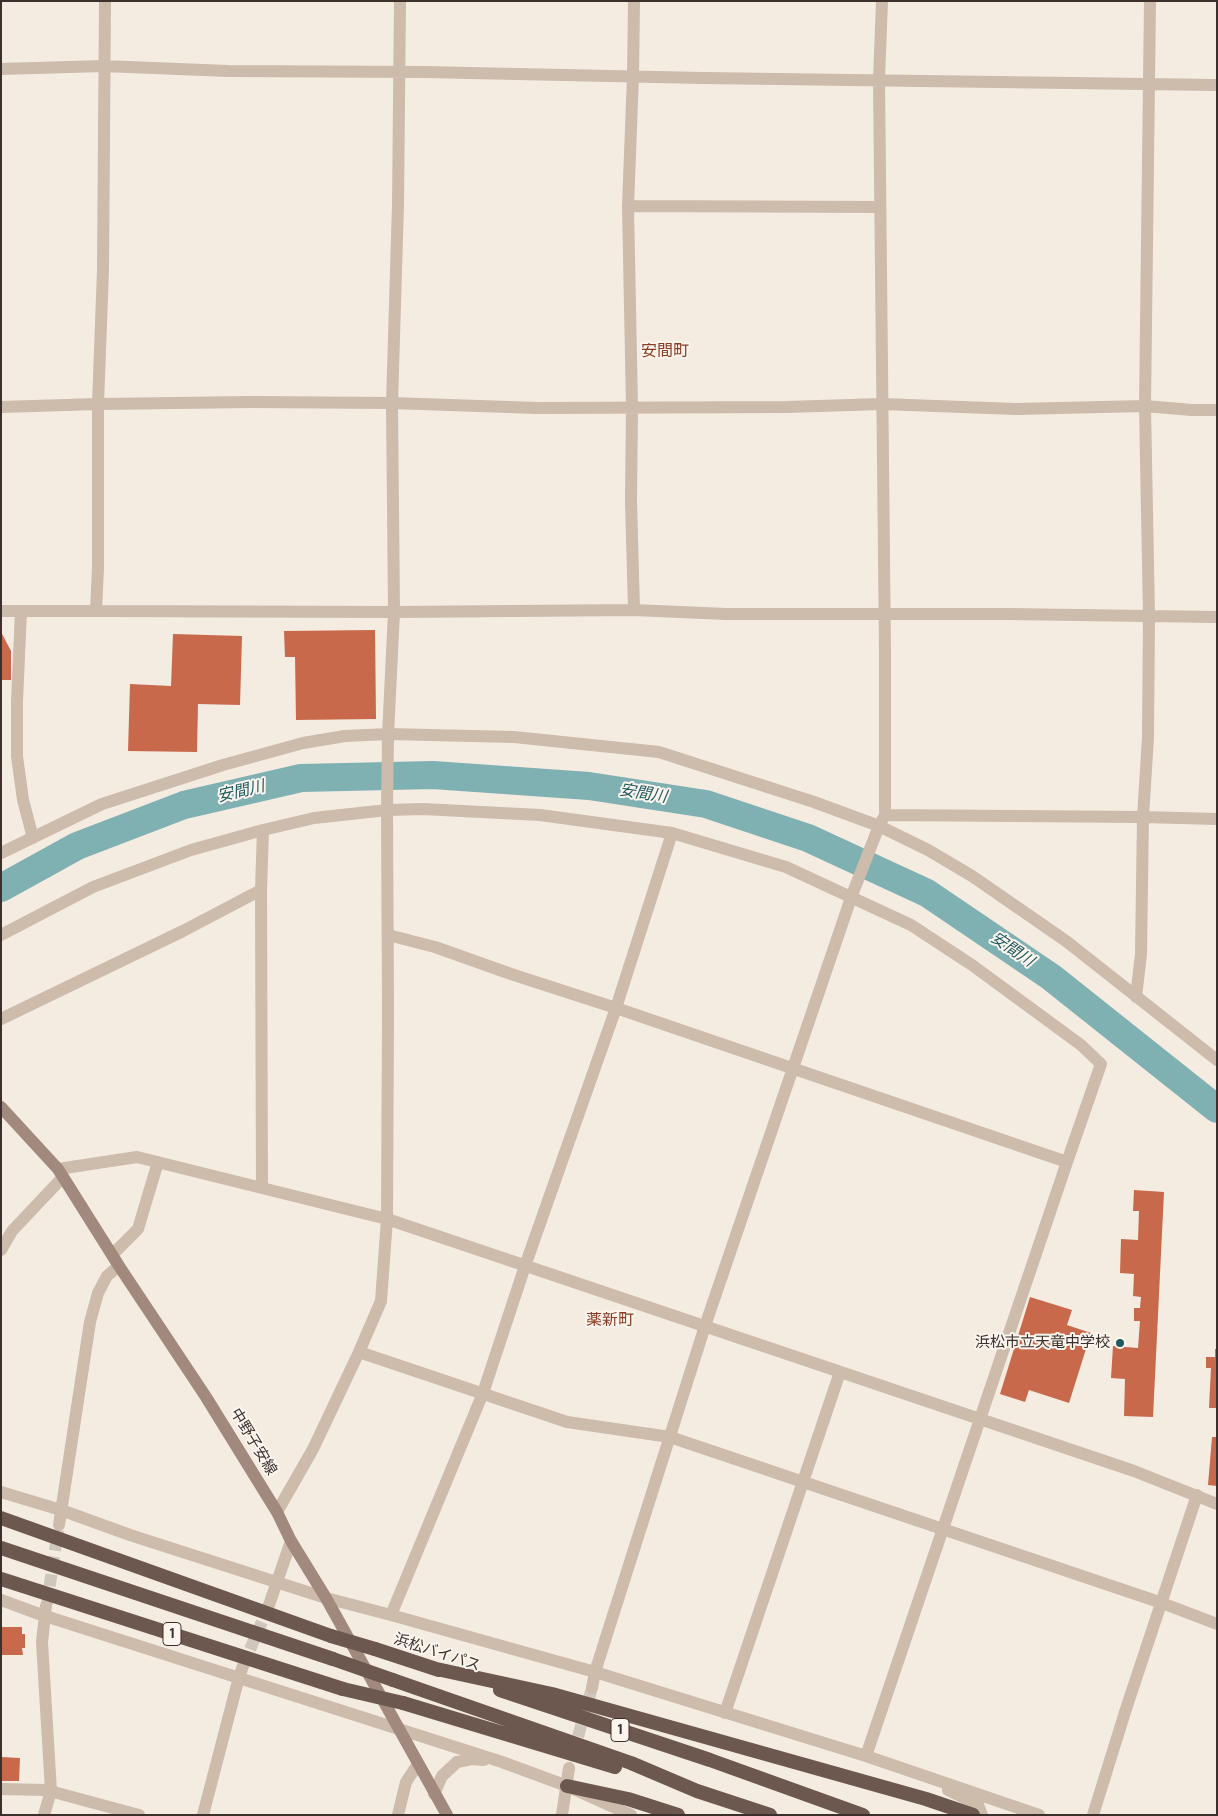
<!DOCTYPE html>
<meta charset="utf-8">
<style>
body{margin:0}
#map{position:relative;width:1218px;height:1816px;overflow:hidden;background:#f4ebe1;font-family:"DM Sans",sans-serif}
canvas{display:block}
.frame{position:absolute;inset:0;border:2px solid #3b302b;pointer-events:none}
</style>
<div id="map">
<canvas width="1218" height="1816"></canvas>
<div class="frame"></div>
</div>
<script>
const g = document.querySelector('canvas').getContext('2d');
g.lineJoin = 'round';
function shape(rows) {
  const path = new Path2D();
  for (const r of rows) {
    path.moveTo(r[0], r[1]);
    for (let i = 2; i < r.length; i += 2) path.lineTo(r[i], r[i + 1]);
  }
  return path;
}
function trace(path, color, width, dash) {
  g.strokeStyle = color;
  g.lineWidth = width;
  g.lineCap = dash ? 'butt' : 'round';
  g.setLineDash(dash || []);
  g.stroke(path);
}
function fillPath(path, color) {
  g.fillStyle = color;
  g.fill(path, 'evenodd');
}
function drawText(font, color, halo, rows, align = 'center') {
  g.font = font + ' "DM Sans","Noto Sans JP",sans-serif';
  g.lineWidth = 4;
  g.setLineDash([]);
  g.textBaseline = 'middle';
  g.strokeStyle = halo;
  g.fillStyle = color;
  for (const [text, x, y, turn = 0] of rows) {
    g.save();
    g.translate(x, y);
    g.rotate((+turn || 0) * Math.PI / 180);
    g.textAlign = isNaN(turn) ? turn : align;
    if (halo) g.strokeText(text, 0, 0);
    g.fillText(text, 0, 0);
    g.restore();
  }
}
const river = shape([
 [1,888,77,846,184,805,301,778,433,775,589,786,706,804,808,838,927,893,1051,977,1217,1109]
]);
const building = shape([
 [375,630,376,719,296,720,295,657,285,657,284,631],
 [1,632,11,651,11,680,1,680],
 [173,634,242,636,240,705,198,704,197,752,128,751,130,684,171,686],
 [1134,1190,1164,1192,1153,1417,1124,1416,1125,1379,1111,1378,1113,1346,1138,1348,1140,1321,1134,1321,1134,1308,1140,1308,1141,1297,1133,1296,1134,1274,1120,1273,1121,1239,1138,1240,1139,1211,1133,1211],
 [1030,1297,1072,1310,1067,1325,1091,1333,1069,1403,1029,1390,1025,1402,1000,1394],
 [1215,1349,1217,1349,1217,1408,1209,1408,1211,1368,1206,1368,1206,1357,1215,1357],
 [1212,1437,1217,1437,1217,1486,1208,1485],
 [1,1627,22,1627,22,1634,25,1634,25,1648,22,1648,23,1655,1,1655],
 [1,1757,20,1758,19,1781,1,1781]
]);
const minorTunnel = shape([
 [47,1604,58,1530],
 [243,1666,269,1605],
 [573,1754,592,1688]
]);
const minor = shape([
 [105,1,103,270,98,404,98,567,96,611,394,612,634,610,631,501,632,407,628,206,633,76,634,1],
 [1,69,104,66,228,71,424,72,703,78,1217,85],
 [628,206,880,207],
 [1,407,98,404,251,402,392,403,537,408,787,407,882,404,1016,409,1145,406,1192,410,1217,410],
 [634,610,726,614,1007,614,1217,617],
 [1,611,96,611],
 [21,611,17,701,17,756,23,800,33,838],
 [885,815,1143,817,1217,819],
 [879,826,885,815,885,653,879,80,882,1],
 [1,853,102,804,223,765,303,743,345,736,388,734,514,737,659,752,814,802,879,826,928,850,972,876,1066,941,1217,1060],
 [1,935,93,887,191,850,263,830,314,818,387,810,423,809,540,815,672,833,786,867,911,925,972,965,1081,1045,1101,1064,1067,1162,866,1756],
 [388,935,435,947,511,974,616,1008,1067,1162],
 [1136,997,1141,954,1143,817,1148,737,1149,616,1145,406,1150,1],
 [1,1019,183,931,261,890],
 [58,1169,137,1157,387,1219,1134,1471,1217,1504],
 [262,1188,261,890,263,830],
 [1,1250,12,1231,63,1177],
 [113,1254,138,1229,158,1162],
 [359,1352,567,1422,670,1437,1162,1603,1217,1624],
 [1,1492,61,1510,130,1535,326,1598,391,1615,595,1672,866,1756,1039,1815],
 [277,1512,313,1449,359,1352,381,1301,387,1219,388,1011,387,809,388,735,394,612,392,403,398,205,400,1],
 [59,1525,90,1322,98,1293,107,1276,119,1266],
 [1,1600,39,1614,502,1762,567,1786,631,1815],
 [269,1605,291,1541],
 [391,1615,483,1393,525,1266,616,1008,672,833],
 [592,1688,595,1672],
 [725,1713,840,1372],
 [1,1789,46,1790,139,1815],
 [948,1790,978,1805,982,1815],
 [434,1794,442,1776,457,1762,472,1759,484,1760],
 [44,1815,51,1791,42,1642,46,1606],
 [203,1815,239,1677,243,1666],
 [398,1815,406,1782,418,1764],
 [562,1815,569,1768],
 [1093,1815,1126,1709,1197,1495]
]);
const tertiary = shape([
 [595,1672,705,1326,852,895,879,826]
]);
const secondary = shape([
 [1,1107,58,1169,119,1266,206,1397,277,1512,291,1541,326,1598,447,1815]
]);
const trunk = shape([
 [1,1518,331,1636],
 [1,1548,333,1659],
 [1,1579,343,1689],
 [375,1649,439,1670],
 [432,1668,552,1694,926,1799,973,1815],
 [393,1680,631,1763,697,1791,770,1815],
 [500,1690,710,1760,863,1815],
 [403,1703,615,1767],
 [567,1786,628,1799,678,1815]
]);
const trunkBridge = shape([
 [331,1636,375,1649],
 [333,1659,393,1680],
 [343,1689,403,1703]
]);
const markers = [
 [1120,1343,5,"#1f5a5e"]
];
const shields = [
 [172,1634,18],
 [620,1730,18]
];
const shieldNames = [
 ["1",172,1634],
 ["1",620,1730]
];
const poiNames = [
 ["浜松市立天竜中学校",1110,1343]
];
const streetNames = [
 ["中野子安線",253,1442,59],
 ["浜松バイパス",437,1653,18]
];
const neighbourhoodNames = [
 ["安間町",665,352],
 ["薬新町",610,1321]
];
const waterNames = [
 ["安間川",241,792,-13],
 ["安間川",643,794,9],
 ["安間川",1012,950,34]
];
trace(river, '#7fb0b2', 28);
fillPath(building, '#c8694b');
trace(minorTunnel, '#cfc6bd', 12, [12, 6]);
trace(minor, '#cdbbac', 12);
trace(tertiary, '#cdbbac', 12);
trace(secondary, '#a18a7d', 12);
trace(trunk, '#6c584f', 14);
trace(trunkBridge, '#6c584f', 14);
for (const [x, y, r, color] of markers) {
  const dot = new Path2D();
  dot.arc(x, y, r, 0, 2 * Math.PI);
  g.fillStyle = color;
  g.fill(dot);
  trace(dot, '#fbf5ee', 2);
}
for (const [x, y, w] of shields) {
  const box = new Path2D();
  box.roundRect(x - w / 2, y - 11.5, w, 23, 4);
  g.fillStyle = '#fbf5ee';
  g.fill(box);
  trace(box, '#3b302b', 1);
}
drawText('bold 14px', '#3b302b', null, shieldNames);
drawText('15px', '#3b302b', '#fbf5ee', poiNames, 'right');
drawText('15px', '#3b302b', '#fbf5ee', streetNames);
drawText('16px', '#8c3b22', '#fbf5ee', neighbourhoodNames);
drawText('italic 16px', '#1f5a5e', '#fbf5ee', waterNames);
</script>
